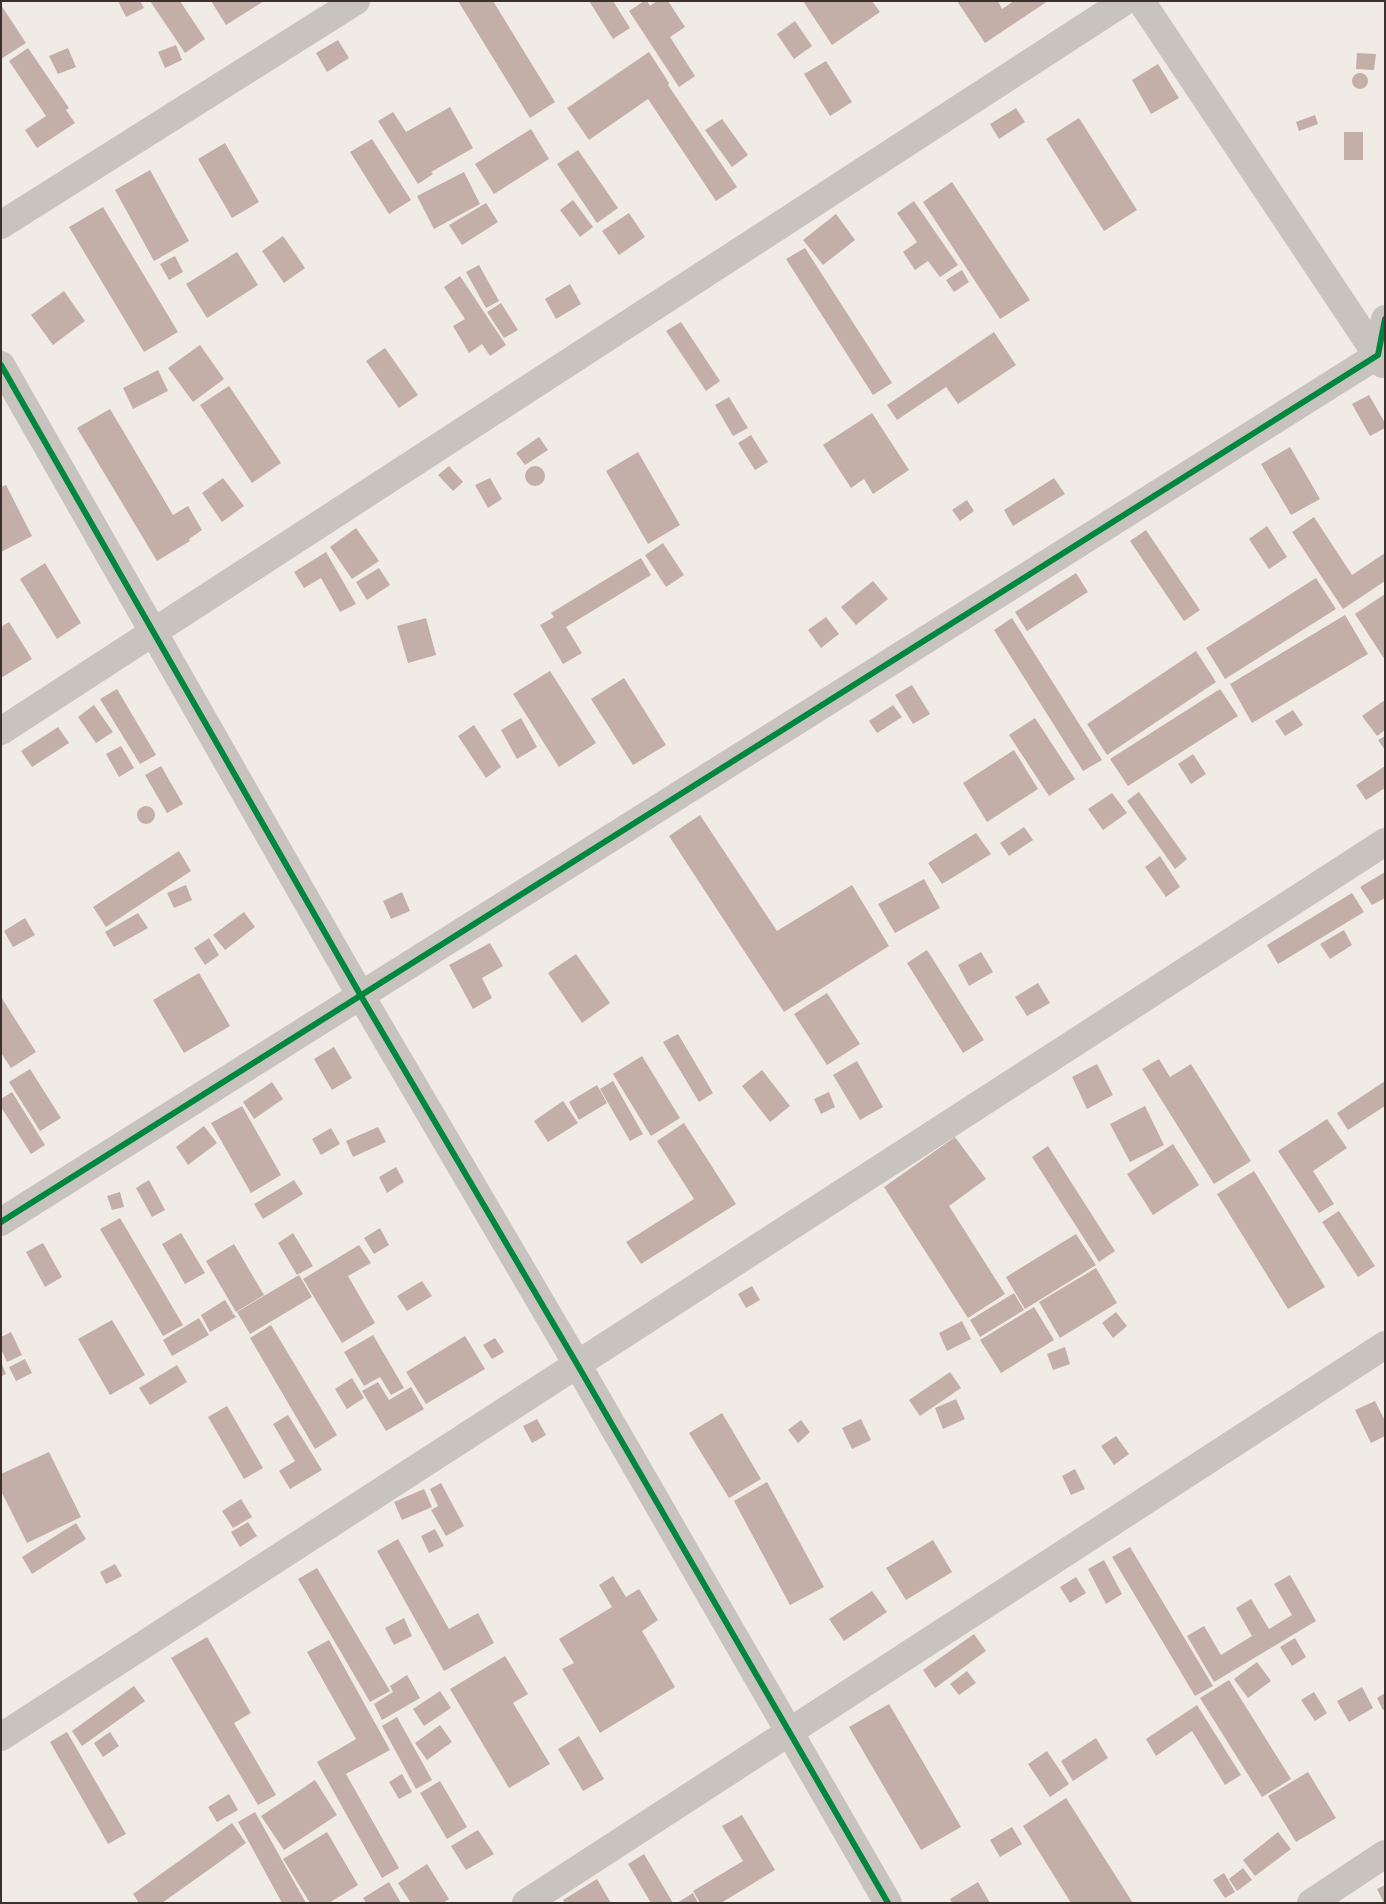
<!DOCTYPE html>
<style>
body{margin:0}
#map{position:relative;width:1386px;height:1904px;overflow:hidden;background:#f0ebe5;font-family:"Alegreya Sans",sans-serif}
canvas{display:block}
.frame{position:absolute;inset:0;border:2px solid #3b302b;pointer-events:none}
</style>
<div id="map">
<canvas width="1386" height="1904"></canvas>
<div class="frame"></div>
</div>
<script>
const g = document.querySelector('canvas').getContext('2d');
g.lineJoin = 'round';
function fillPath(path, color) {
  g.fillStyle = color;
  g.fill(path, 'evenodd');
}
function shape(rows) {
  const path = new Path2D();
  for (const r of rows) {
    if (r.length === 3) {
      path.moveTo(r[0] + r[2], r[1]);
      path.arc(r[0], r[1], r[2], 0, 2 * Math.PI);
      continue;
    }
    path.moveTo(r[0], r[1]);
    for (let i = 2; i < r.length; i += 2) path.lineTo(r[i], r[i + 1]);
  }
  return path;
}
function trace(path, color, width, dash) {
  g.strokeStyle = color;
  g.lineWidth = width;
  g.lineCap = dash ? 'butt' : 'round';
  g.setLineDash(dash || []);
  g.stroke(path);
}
const building = shape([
 [118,1,140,1,144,8,126,17],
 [150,1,180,1,205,39,185,53],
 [211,1,264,1,226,25],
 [458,1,493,1,555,102,530,118],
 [589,1,613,1,630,28,613,39],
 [644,1,647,1,650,6,657,1,668,1,685,27,670,37,695,76,679,87,629,11],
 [803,1,872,1,880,12,832,45],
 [957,1,998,1,1002,9,1014,1,1048,1,985,43],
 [1,5,26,43,1,59],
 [795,21,812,46,794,59,777,34],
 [338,40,349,58,327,72,316,53],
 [176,45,182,60,165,68,158,52],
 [28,48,69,108,66,110,75,123,37,148,25,130,46,116,9,61],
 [68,48,76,67,58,74,49,56],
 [649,52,669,83,668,85,737,187,716,201,648,99,589,140,567,108],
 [1357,53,1376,54,1374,70,1356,69],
 [826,61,852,102,830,116,804,74],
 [1158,64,1179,98,1151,114,1132,80],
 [1360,81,8],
 [450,107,473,148,431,172,433,174,418,184,378,121,393,112,406,132],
 [1016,108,1025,122,999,139,990,124],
 [1315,115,1318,124,1299,131,1296,122],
 [1079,118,1137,210,1104,231,1046,139],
 [722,119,748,155,732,167,705,130],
 [531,129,549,159,494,194,475,164],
 [1344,132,1363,132,1363,160,1344,160],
 [372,139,411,200,389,214,350,152],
 [225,143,259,202,232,218,198,159],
 [578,150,618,208,597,223,557,164],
 [150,170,189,241,154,261,115,190],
 [464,172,480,204,434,229,417,196],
 [952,182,1030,300,1000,319,923,202],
 [573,200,593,227,580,237,560,210],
 [914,201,958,265,940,277,928,261,915,270,903,252,917,242,897,213],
 [486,203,498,222,462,245,449,225],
 [103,207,178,332,144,352,69,227],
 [629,213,645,237,619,255,602,231],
 [836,214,855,240,823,265,803,240],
 [283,236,305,268,284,283,262,251],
 [805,248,892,383,873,395,786,259],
 [237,252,258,285,207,318,186,284],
 [175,256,183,272,169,280,160,264],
 [479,265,499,301,486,308,466,272],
 [962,270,969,282,954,292,946,280],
 [460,276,506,345,490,356,482,344,469,353,453,326,465,319,444,287],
 [570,284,581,304,556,319,545,299],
 [64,291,85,321,53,345,31,315],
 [501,303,518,330,504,338,487,312],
 [681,322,720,381,706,391,666,331],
 [994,332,1016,365,958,404,946,387,897,420,887,405],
 [200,345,224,379,193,402,168,368],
 [385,348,418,395,399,408,366,361],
 [158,370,168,391,133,409,123,388],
 [229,386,281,463,252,483,200,405],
 [1369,395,1385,423,1385,428,1370,436,1352,404],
 [729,397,748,428,733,436,715,405],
 [110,409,173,515,188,506,202,530,189,539,190,541,157,561,77,428],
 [872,413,909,470,873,494,864,479,851,488,823,445],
 [751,435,768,462,755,470,738,443],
 [539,437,548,450,525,465,516,453],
 [1290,447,1320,499,1291,515,1261,464],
 [638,452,680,525,648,544,606,471],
 [449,466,463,482,453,491,438,475],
 [535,476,10],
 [223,478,244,506,222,522,202,493],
 [490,478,502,499,488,508,475,485],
 [1054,478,1065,494,1013,526,1004,510],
 [6,485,32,536,1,552,1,487],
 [967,500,974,511,960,521,952,510],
 [1314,517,1352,575,1385,553,1385,581,1343,609,1292,532],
 [1267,526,1287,557,1269,569,1249,539],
 [356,528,379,561,352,579,330,547],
 [1146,530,1200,610,1184,621,1130,541],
 [663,543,684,575,666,587,645,555],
 [326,552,356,604,340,612,321,578,304,588,294,572],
 [641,558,651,575,566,627,582,653,563,664,540,625,554,617,551,613],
 [45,563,81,623,57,639,20,579],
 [379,568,390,585,367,600,356,582],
 [1076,573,1088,592,1027,631,1015,612],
 [1316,578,1336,609,1225,679,1206,648],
 [873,581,888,599,856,625,841,607],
 [1385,594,1385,660,1355,614],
 [1345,615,1368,654,1252,723,1230,684],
 [826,617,839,634,821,648,808,630],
 [426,618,436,655,408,663,397,626],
 [1012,618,1102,760,1083,771,994,630],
 [9,622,32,659,1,678,1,627],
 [1196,651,1216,682,1107,755,1087,724],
 [550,671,596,743,559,767,513,694],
 [624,678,666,745,633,765,591,699],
 [912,685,930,714,913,724,895,695],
 [117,689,156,755,140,764,100,699],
 [1220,689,1238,716,1128,786,1110,759],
 [1385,700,1385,730,1377,736,1362,716],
 [94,705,113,732,96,743,78,717],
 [893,705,902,717,877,733,869,721],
 [1293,710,1303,725,1285,736,1275,721],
 [521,718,537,747,517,759,501,730],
 [1035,718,1075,779,1049,796,1009,735],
 [474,725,501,767,486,778,458,736],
 [58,727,69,743,32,767,21,751],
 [1385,736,1385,750,1378,740],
 [121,746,134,768,119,777,106,754],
 [1014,750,1038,789,987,822,963,783],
 [1193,754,1206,774,1191,784,1178,764],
 [161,766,183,804,167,813,145,775],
 [1385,766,1385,788,1366,800,1356,785],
 [1139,792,1187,859,1175,869,1127,801],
 [1112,793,1127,813,1103,830,1088,809],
 [146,815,9],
 [700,815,777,931,852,885,889,946,784,1012,669,836],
 [1024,827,1033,840,1009,856,1000,843],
 [976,833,991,854,942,884,928,863],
 [179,851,191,871,106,927,93,907],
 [1160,856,1180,887,1166,897,1145,867],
 [1385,872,1385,898,1372,905,1360,887],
 [924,879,940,908,895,933,878,904],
 [186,885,192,900,174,908,167,893],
 [402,892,410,911,391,919,383,901],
 [1352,893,1364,912,1278,964,1267,945],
 [244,912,255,927,225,950,213,935],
 [138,913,148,928,114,947,105,932],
 [25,918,35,935,13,947,4,931],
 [1344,930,1352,945,1330,959,1320,944],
 [209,938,219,955,205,965,194,948],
 [490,943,503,966,482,978,492,998,473,1009,449,965],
 [927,950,984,1040,963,1053,907,963],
 [981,952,993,972,969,986,958,965],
 [576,954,610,1003,582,1023,548,973],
 [199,973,230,1026,184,1053,153,1000],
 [1038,983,1050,1003,1027,1016,1015,997],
 [827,993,860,1044,827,1065,794,1014],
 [1,997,36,1052,11,1068,1,1053],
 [678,1034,713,1093,699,1102,663,1042],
 [334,1047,352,1078,332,1090,314,1059],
 [642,1056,680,1118,651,1136,613,1074],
 [1159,1059,1170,1077,1191,1064,1251,1161,1214,1184,1142,1069],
 [857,1061,883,1107,860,1120,833,1075],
 [1097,1064,1113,1095,1087,1109,1072,1077],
 [30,1069,61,1118,40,1131,9,1082],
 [762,1070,790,1106,770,1122,742,1086],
 [613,1081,643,1134,630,1141,600,1089],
 [1385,1081,1385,1106,1348,1130,1337,1113],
 [272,1082,283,1099,254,1119,243,1102],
 [597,1085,607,1103,579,1120,569,1102],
 [12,1092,45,1145,31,1154,1,1107,1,1099],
 [829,1092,835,1107,821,1114,814,1099],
 [563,1101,578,1123,548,1142,534,1121],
 [242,1106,281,1175,251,1193,211,1123],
 [1145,1106,1164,1145,1130,1162,1110,1124],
 [1327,1119,1347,1148,1313,1171,1334,1204,1319,1213,1278,1151],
 [684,1123,736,1204,641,1264,626,1242,694,1199,657,1141],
 [204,1126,217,1143,188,1165,176,1147],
 [378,1127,386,1142,353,1157,346,1141],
 [331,1128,340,1144,321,1155,312,1139],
 [955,1137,986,1179,949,1206,1005,1294,968,1318,884,1187],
 [1173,1144,1199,1185,1153,1215,1127,1174],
 [1048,1146,1115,1251,1099,1262,1032,1157],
 [396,1167,404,1182,387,1193,379,1177],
 [1254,1171,1325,1287,1288,1309,1217,1194],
 [149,1180,165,1210,152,1217,136,1188],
 [294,1180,303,1194,263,1219,254,1204],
 [120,1192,124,1207,112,1210,107,1196],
 [1339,1211,1375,1266,1358,1277,1322,1222],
 [120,1218,183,1325,163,1336,100,1229],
 [380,1228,389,1245,374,1254,364,1238],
 [181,1233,205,1273,185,1284,162,1244],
 [293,1233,313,1266,297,1275,278,1243],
 [1076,1234,1096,1265,1025,1309,1006,1277],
 [43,1243,62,1277,45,1287,26,1252],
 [234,1244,264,1295,236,1312,206,1261],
 [359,1245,371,1263,348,1276,375,1323,342,1343,303,1279],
 [1096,1268,1117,1303,1060,1338,1039,1302],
 [299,1275,312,1297,250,1334,237,1312],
 [422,1281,432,1296,407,1311,397,1296],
 [752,1286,760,1300,746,1308,738,1294],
 [1014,1293,1024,1310,980,1337,970,1320],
 [225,1300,233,1313,232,1315,234,1314,236,1317,210,1332,201,1315],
 [1034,1307,1054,1340,1001,1373,980,1340],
 [1116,1312,1127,1326,1113,1338,1102,1323],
 [199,1318,209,1335,172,1356,163,1340],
 [112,1320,145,1375,110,1395,78,1339],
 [962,1321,971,1339,947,1351,939,1333],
 [271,1325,337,1435,315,1449,250,1338],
 [11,1332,22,1355,7,1362,1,1349,1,1337],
 [373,1335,404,1388,391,1395,380,1377,364,1386,344,1352],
 [465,1336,485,1369,426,1404,406,1372],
 [495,1338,504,1352,492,1359,483,1345],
 [1065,1347,1070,1364,1053,1370,1047,1354],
 [25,1359,32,1373,16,1381,9,1367],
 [1,1362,6,1374,1,1376],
 [177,1365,187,1382,150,1405,139,1388],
 [950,1372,961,1388,920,1416,909,1400],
 [352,1378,364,1398,347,1409,335,1389],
 [378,1382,389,1400,411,1387,424,1409,386,1431,362,1391],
 [956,1399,965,1419,943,1429,935,1408],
 [1375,1401,1385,1421,1385,1436,1371,1443,1355,1410],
 [227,1406,263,1468,244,1479,208,1417],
 [722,1413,761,1479,729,1498,689,1433],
 [288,1415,322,1470,290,1489,279,1471,295,1461,273,1424],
 [537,1419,546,1435,532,1443,523,1426],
 [861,1419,871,1440,852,1449,842,1428],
 [801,1420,810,1432,798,1443,788,1430],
 [1116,1436,1129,1454,1114,1465,1101,1446],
 [49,1452,81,1517,27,1543,1,1491,1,1474],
 [1075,1469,1085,1489,1071,1495,1062,1476],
 [767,1482,824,1587,790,1605,734,1501],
 [441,1483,464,1526,446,1536,431,1510,438,1506,430,1489],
 [424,1489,432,1507,402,1520,394,1502],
 [241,1499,252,1517,233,1528,222,1511],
 [248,1522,257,1536,240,1547,231,1532],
 [76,1523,86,1539,32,1574,22,1557],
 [435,1529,444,1546,429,1553,421,1536],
 [398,1539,449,1629,478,1613,494,1643,444,1671,377,1551],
 [933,1540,952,1572,906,1600,886,1568],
 [1130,1547,1213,1686,1195,1696,1112,1557],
 [1104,1560,1122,1594,1106,1604,1088,1569],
 [115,1564,122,1576,106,1584,100,1572],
 [317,1568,390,1691,370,1702,298,1579],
 [1290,1575,1316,1621,1214,1682,1187,1636,1204,1626,1221,1655,1252,1636,1236,1608,1251,1599,1269,1629,1292,1615,1274,1584],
 [613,1576,626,1597,639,1589,658,1620,642,1631,675,1687,600,1733,562,1669,574,1663,559,1639,612,1607,599,1585],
 [1076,1577,1086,1593,1070,1603,1060,1587],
 [872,1591,887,1612,844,1641,829,1619],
 [404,1618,412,1636,394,1645,385,1628],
 [974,1634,986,1651,935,1688,923,1670],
 [207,1637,251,1713,234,1723,276,1795,258,1805,171,1658],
 [1295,1638,1306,1657,1292,1666,1280,1647],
 [329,1640,390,1750,346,1774,399,1868,382,1878,317,1762,356,1739,307,1652],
 [505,1656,528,1694,513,1703,550,1764,509,1788,450,1689],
 [1257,1662,1271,1681,1248,1698,1234,1679],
 [967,1671,976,1683,959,1695,950,1684],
 [407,1675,420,1698,382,1720,374,1704,393,1692,390,1686],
 [1229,1680,1291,1779,1262,1797,1200,1698],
 [134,1686,145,1701,82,1746,72,1731],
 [1362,1687,1373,1708,1349,1722,1337,1701],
 [440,1691,451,1708,424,1726,413,1709],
 [1314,1692,1327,1713,1315,1721,1301,1700],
 [1385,1693,1385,1709,1383,1710,1377,1698],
 [889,1704,961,1827,921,1850,849,1727],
 [1197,1705,1241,1775,1225,1785,1192,1731,1156,1756,1146,1739],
 [397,1717,432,1780,416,1789,382,1726],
 [440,1725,452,1742,427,1760,415,1743],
 [67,1732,126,1834,108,1844,50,1742],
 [110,1732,119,1746,103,1757,94,1743],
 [579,1736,604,1779,583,1791,558,1749],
 [1096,1738,1108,1758,1073,1781,1061,1761],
 [1047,1751,1069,1784,1050,1797,1028,1764],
 [1308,1772,1336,1818,1296,1842,1268,1796],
 [402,1774,412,1792,399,1799,389,1782],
 [315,1780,337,1815,284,1850,261,1816],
 [440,1781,467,1827,447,1839,420,1793],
 [229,1794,238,1810,217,1822,208,1807],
 [1066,1798,1133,1903,1071,1903,1023,1826],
 [255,1812,306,1903,282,1903,238,1822],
 [742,1815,775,1870,721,1903,700,1903,693,1891,743,1861,722,1826],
 [232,1823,246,1843,162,1903,139,1903,133,1894],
 [1012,1827,1022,1844,1000,1857,990,1840],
 [478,1830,494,1854,466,1870,451,1846],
 [327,1832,358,1885,329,1903,310,1903,283,1859],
 [1278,1832,1291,1849,1255,1876,1243,1860],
 [644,1854,673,1903,651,1903,628,1864],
 [427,1864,449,1899,443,1903,411,1903,398,1883],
 [1243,1868,1252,1880,1237,1891,1229,1879],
 [1224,1873,1235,1892,1225,1898,1213,1880],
 [597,1879,611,1903,565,1903,563,1900],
 [389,1882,401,1903,366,1903,363,1898],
 [978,1882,990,1903,952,1903,950,1899],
 [1385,1885,1385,1903,1384,1903,1377,1889],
 [693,1893,698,1903,677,1903]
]);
const minor = shape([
 [1141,1,1383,364],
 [1,225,356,1],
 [1,365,361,996,577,1364,888,1903],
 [1,731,1125,1],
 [1,1222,1378,355,1385,319],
 [1,1737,1385,842],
 [526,1903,1385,1345],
 [1311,1903,1385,1854]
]);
const cycleway = shape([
 [1,365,361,996,577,1364,888,1903],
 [1,1222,1378,355,1385,319]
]);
fillPath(building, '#c3afa7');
trace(minor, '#c9c3be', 28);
trace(cycleway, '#00873e', 6);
</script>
